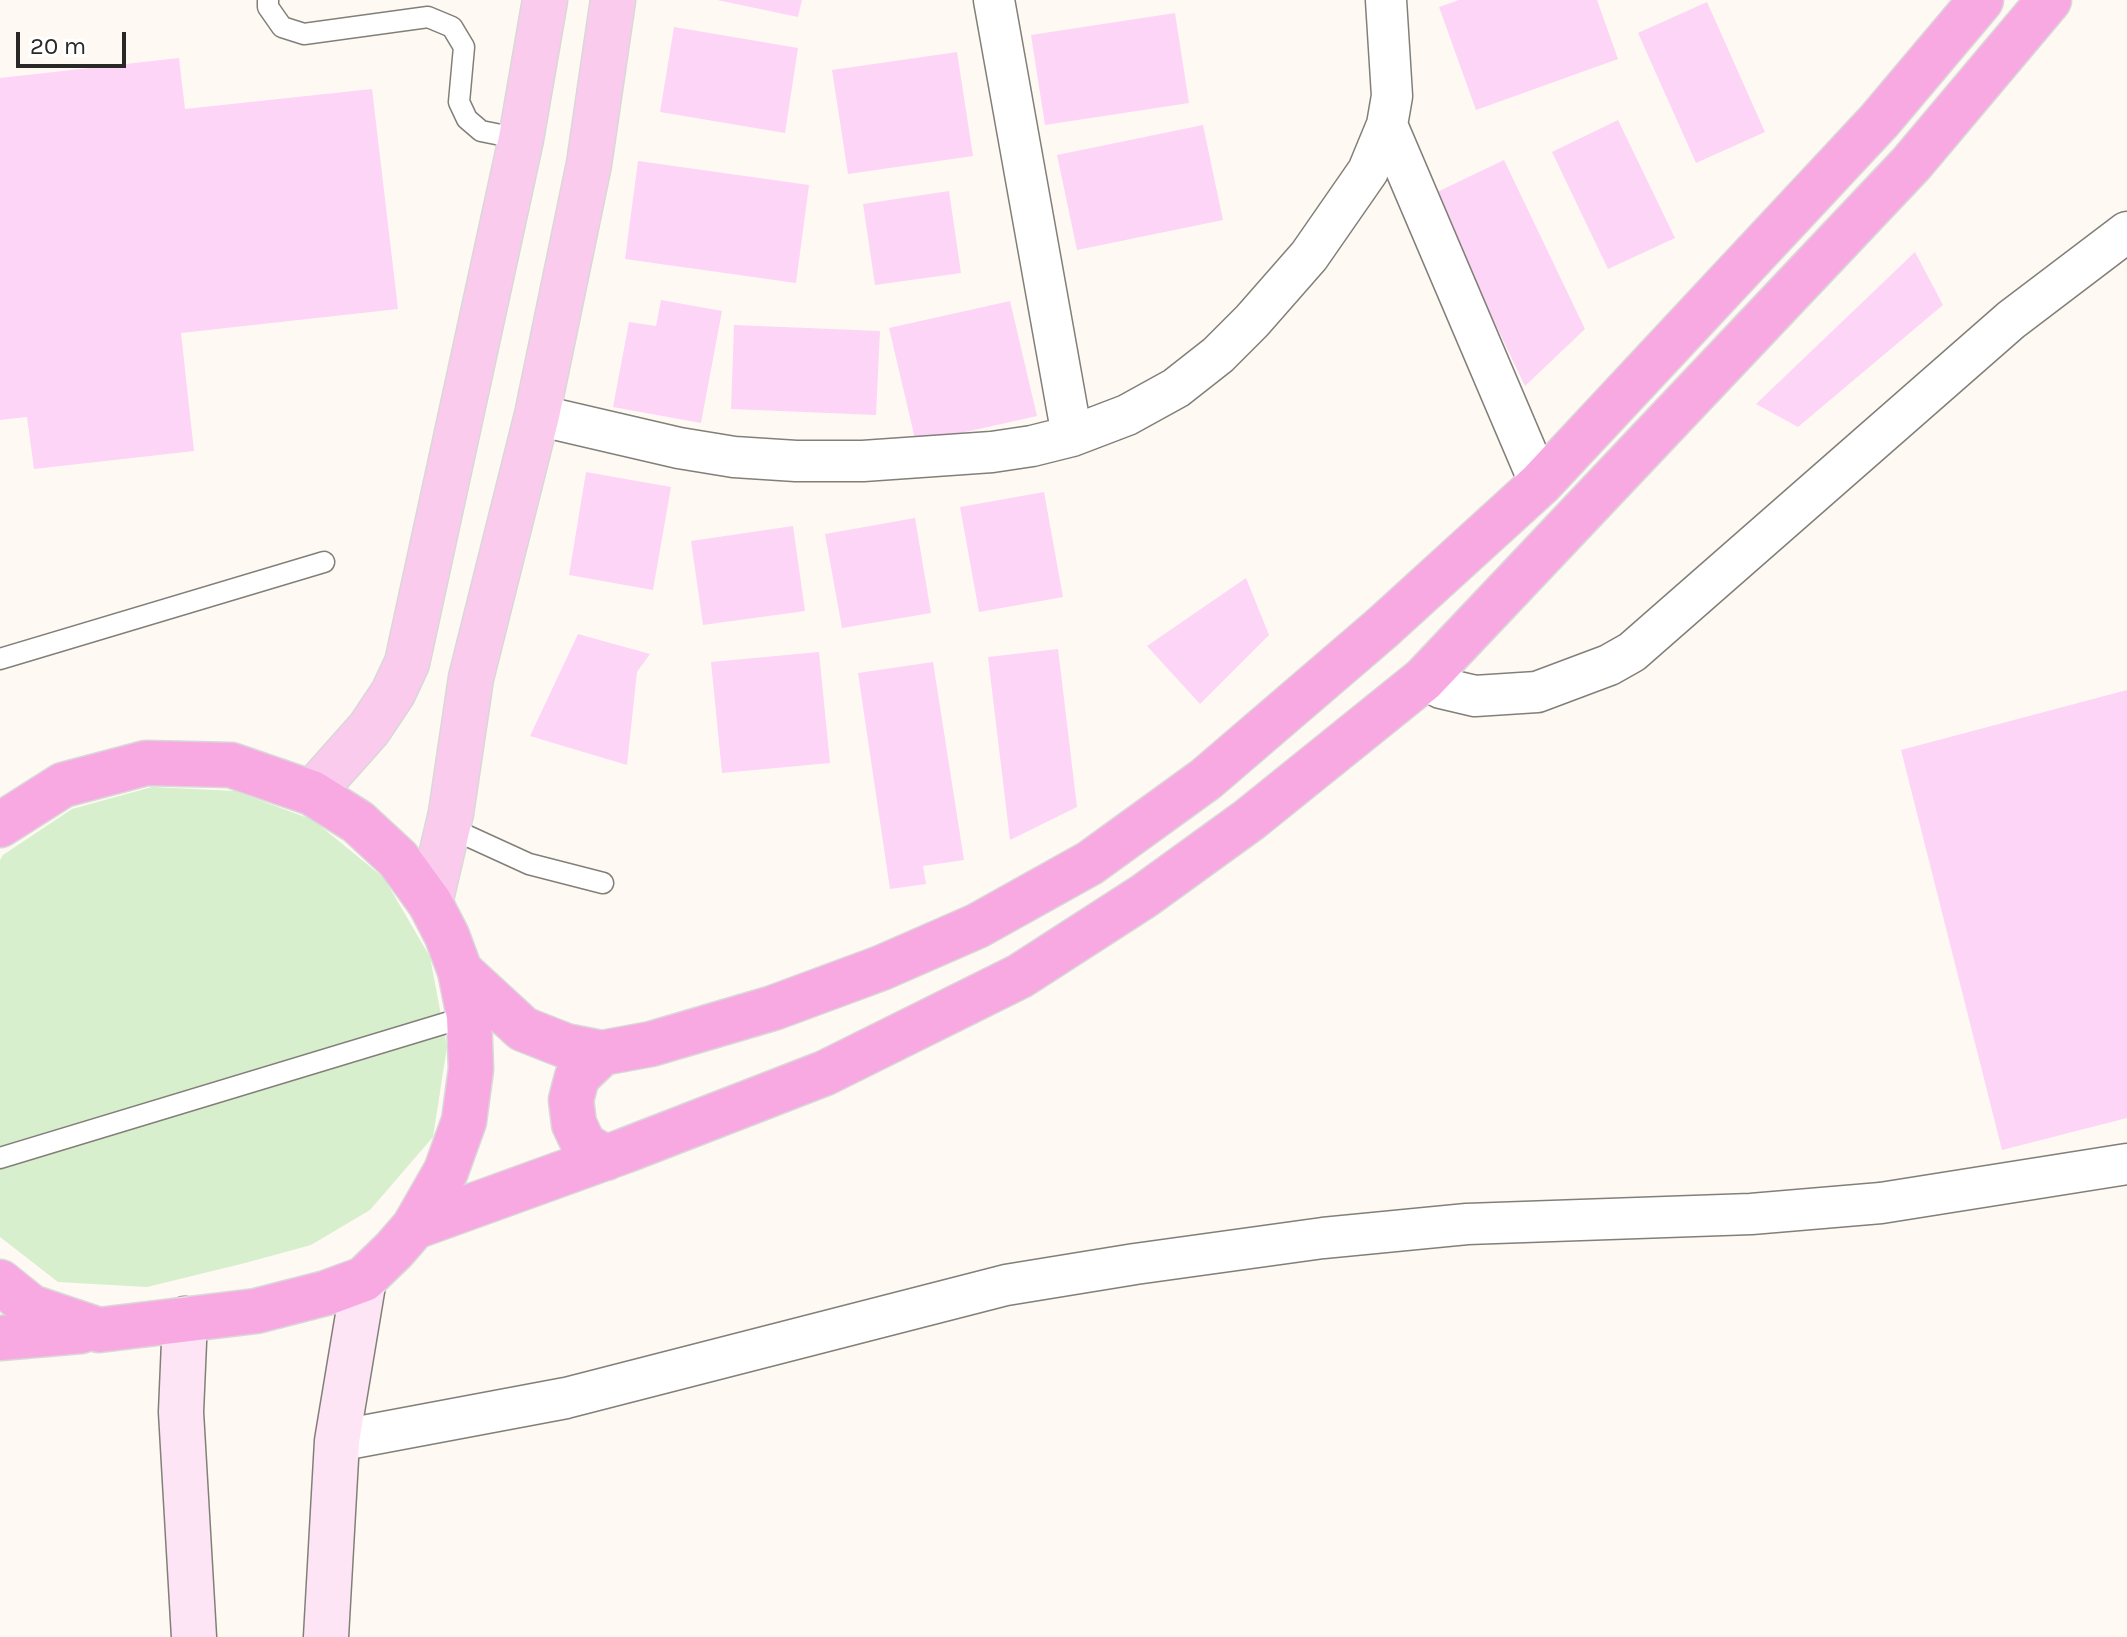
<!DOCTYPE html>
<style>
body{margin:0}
#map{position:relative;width:2127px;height:1637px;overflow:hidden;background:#fef9f3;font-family:Karla,sans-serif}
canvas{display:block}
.scale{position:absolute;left:16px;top:32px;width:110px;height:36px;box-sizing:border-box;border:4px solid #292826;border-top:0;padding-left:10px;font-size:24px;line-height:28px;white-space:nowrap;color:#292826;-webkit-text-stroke:6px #fff;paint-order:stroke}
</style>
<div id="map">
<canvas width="2127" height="1637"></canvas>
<div class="scale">20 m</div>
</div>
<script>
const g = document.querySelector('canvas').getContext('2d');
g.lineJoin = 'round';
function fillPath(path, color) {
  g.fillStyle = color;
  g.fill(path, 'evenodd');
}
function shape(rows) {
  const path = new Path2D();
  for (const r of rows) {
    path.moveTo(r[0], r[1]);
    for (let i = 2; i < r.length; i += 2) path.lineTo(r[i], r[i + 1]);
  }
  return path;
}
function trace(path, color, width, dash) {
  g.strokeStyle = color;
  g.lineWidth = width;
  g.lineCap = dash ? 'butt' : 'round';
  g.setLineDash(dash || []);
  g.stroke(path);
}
const green = shape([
 [152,787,235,791,313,820,384,878,430,957,447,1047,433,1137,370,1210,311,1245,245,1263,147,1287,58,1282,0,1237,0,860,3,855,72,809]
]);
const building = shape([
 [717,0,802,0,798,17],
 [1459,0,1597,0,1618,59,1476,110,1439,7],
 [1707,2,1765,132,1696,163,1638,33],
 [1175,13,1189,103,1045,125,1031,35],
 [674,27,798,48,785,133,660,112],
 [957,52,973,156,848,174,832,70],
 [179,58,185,109,372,89,398,309,181,333,194,451,34,469,27,417,0,420,0,78],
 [1618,120,1675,238,1608,269,1552,152],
 [1203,125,1223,220,1077,250,1057,155],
 [1504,160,1585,329,1525,386,1433,194],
 [638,161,809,185,796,283,625,259],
 [949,191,961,273,875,285,863,204],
 [1915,252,1943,305,1798,427,1756,404],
 [661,300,722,311,701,423,613,407,629,322,656,326],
 [1010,301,1037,416,916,443,889,328],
 [734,325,880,331,876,415,731,409],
 [586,472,671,487,653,590,569,575],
 [1044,492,1063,597,979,612,960,507],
 [915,518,931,613,842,628,825,534],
 [793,526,805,611,703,625,691,541],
 [1246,578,1269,635,1200,704,1147,646],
 [578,634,650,654,637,672,627,765,530,736],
 [1058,649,1077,807,1010,840,988,657],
 [819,652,830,763,722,773,711,662],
 [933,662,964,860,923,866,926,884,890,889,858,673],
 [2127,690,2127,1118,2002,1150,1901,750]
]);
const lane = shape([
 [268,0,268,7,282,27,304,34,428,17,452,27,464,47,459,102,467,119,481,131,521,139],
 [0,659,324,562],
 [448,827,529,864,603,883],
 [0,1158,469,1016]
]);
const street = shape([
 [994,0,1072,436],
 [1387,125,1540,484],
 [537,415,679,448,734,457,796,461,863,461,992,452,1032,446,1072,436,1127,415,1176,388,1218,355,1252,321,1309,256,1368,171,1387,125,1392,96,1386,0],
 [1424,679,1441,688,1475,696,1537,692,1609,665,1632,652,2011,320,2127,232],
 [337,1441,566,1398,1006,1285,1135,1264,1323,1238,1467,1224,1751,1214,1881,1203,2127,1164]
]);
const secondary = shape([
 [185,1319,181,1412,194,1637],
 [326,1637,337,1441,364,1279]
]);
const primary = shape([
 [312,793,369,729,393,693,407,663,521,139,545,0],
 [430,903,451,813,471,678,537,415,589,164,613,0]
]);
const highway = shape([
 [0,825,63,785,146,763,231,765,312,793,358,822,398,859,430,903,447,936,460,971,469,1016,471,1069,464,1121,446,1171,414,1227,394,1250,364,1279,326,1293,256,1311,99,1330,31,1307,0,1282],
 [460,971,523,1029,566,1046,602,1053,651,1044,773,1008,881,968,977,926,1090,863,1206,779,1382,628,1540,484,1879,121,1981,0],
 [602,1053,577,1077,571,1100,574,1124,584,1145,606,1158],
 [414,1227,624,1151,825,1073,1020,976,1144,896,1249,820,1424,679,1911,164,2049,0],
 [0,1338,81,1331]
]);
fillPath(green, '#d8efcd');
fillPath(building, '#fdd5f7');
trace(lane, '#827f79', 23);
trace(street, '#827f79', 43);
trace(secondary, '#827f79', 47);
trace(primary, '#d8d8d8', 47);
trace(highway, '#d8d8d8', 47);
trace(lane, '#fff', 20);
trace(street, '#fff', 40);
trace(secondary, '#fde5f6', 44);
trace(primary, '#fbcbee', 44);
trace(highway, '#f9a9e2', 44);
</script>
